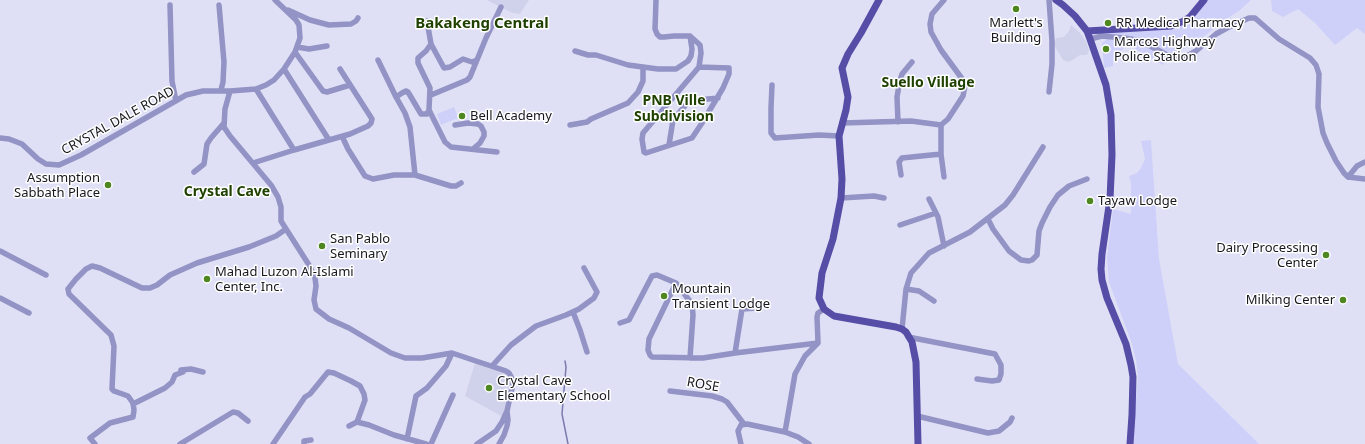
<!DOCTYPE html>
<style>
body{margin:0}
canvas{display:block;background:#dfe0f5}
</style>
<canvas width="1365" height="444"></canvas>
<script>
const g = document.querySelector('canvas').getContext('2d');
g.lineJoin = 'round';
function fillPath(path, color) {
  g.fillStyle = color;
  g.fill(path, 'evenodd');
}
function shape(rows) {
  const path = new Path2D();
  for (const r of rows) {
    path.moveTo(r[0], r[1]);
    for (let i = 2; i < r.length; i += 2) path.lineTo(r[i], r[i + 1]);
  }
  return path;
}
function trace(path, color, width, dash) {
  g.strokeStyle = color;
  g.lineWidth = width;
  g.lineCap = dash ? 'butt' : 'round';
  g.setLineDash(dash || []);
  g.stroke(path);
}
function drawText(font, color, halo, rows, align = 'center') {
  g.font = font + ' "Noto Sans",sans-serif';
  g.lineWidth = 3;
  g.setLineDash([]);
  g.textBaseline = 'middle';
  g.strokeStyle = halo;
  g.fillStyle = color;
  for (const [text, x, y, turn = 0] of rows) {
    g.save();
    g.translate(x, y);
    g.rotate((+turn || 0) * Math.PI / 180);
    g.textAlign = isNaN(turn) ? turn : align;
    if (halo) g.strokeText(text, 0, 0);
    g.fillText(text, 0, 0);
    g.restore();
  }
}
const built = shape([
 [487,0,529,0,520,14,513,13,506,10],
 [1071,25,1080,33,1086,41,1089,51,1087,55,1080,55,1069,62,1063,60,1054,45,1056,38,1064,37,1069,31],
 [476,360,505,371,511,385,503,417,465,396]
]);
const green = shape([
 [1205,0,1251,0,1239,11,1222,22,1192,46,1172,54,1163,65,1137,50,1129,43,1113,59,1113,66,1104,68,1102,43,1106,40,1105,30,1165,30,1186,25,1193,19],
 [1269,0,1365,0,1365,34,1357,28,1335,45,1315,23,1298,9,1283,17,1272,11,1271,0],
 [454,107,458,118,441,125,437,114],
 [1151,140,1159,259,1178,364,1259,444,1132,444,1138,377,1136,360,1132,344,1109,282,1107,257,1113,209,1131,214,1131,183,1129,176,1137,173,1141,168,1145,159,1141,141]
]);
const stream = shape([
 [565,361,566,367,562,414,568,444]
]);
const minor = shape([
 [656,0,655,29,657,34,660,37,664,37,674,36,690,36,700,45,701,53,699,67,643,133,642,139,644,152,646,153,692,138,702,123,723,88,729,74,729,68,699,67],
 [170,5,172,81,176,101],
 [219,5,224,62,223,82,221,90],
 [288,10,310,20,329,25,351,24,356,21,358,18],
 [427,21,431,44,444,68,450,67,463,59,472,62,477,60],
 [1090,39,1102,36,1125,38,1141,41,1167,55,1181,57,1187,56,1196,51,1216,34,1227,28,1249,18,1255,18,1279,39,1310,58,1316,65,1319,74,1318,107,1323,133,1327,143,1336,161,1344,173,1348,177,1365,179],
 [431,44,426,51,418,58,418,63,430,88,429,110,445,142,451,147,497,152],
 [297,47,309,49,327,46],
 [575,51,588,55,596,55,628,65,658,69,676,69,688,61,691,56,692,49,690,36],
 [295,52,323,91,327,92,350,85],
 [378,60,396,97],
 [284,69,329,140],
 [772,85,771,108,771,133,775,138,819,135,839,136],
 [256,89,294,150],
 [230,91,225,109,224,127,230,136,271,185,278,197,281,207,281,221,309,265,315,278,316,286,314,300,316,309,329,319,349,328,391,353,405,358,422,358,452,353,506,371,509,373,513,380,513,384,507,411,508,420,507,426,504,435,499,444],
 [1049,92,1052,64,1052,41,1049,0],
 [431,95,467,80,470,77,486,38,501,7],
 [898,122,897,97,900,80,902,74,912,62],
 [842,123,911,121,941,125],
 [455,125,468,123,478,124,481,126,484,132,484,136,480,143,473,149],
 [570,125,587,122,591,119,628,103,638,92,643,81,643,67],
 [941,125,948,119,963,96,965,86,963,80,941,50,931,32,930,24,932,14,944,0],
 [941,125,941,154,944,177],
 [342,136,348,149,365,176,373,179,394,175,415,175,410,127,405,113,396,97,402,93,406,91,408,92,421,114,427,114,429,110],
 [0,138,9,139,22,144,38,159,46,164,59,165,81,155,186,95,203,91,230,91,256,89,266,85,274,80,284,69,295,52,300,38,299,25,296,20,275,0],
 [669,145,673,120,689,101,718,98],
 [253,163,294,150,350,134,368,126,371,123,372,119,340,69],
 [194,172,204,164,207,144,211,138,224,123],
 [415,175,451,186,456,186,461,183],
 [901,175,899,162,902,158,941,154],
 [1348,177,1357,166,1365,162],
 [841,198,874,196,884,198],
 [929,199,938,217,944,246],
 [988,219,993,229,1009,251,1021,260,1029,261,1032,260,1037,255,1039,231,1042,223,1050,207,1058,195,1069,186,1087,179],
 [900,225,936,213],
 [0,251,46,275],
 [676,283,649,339,648,350,650,355,652,357,703,358,735,353,818,343],
 [906,289,919,291,934,301],
 [0,298,29,313],
 [573,312,580,330,587,352],
 [620,323,629,320,652,276,657,275,676,283,692,304,693,315,690,358],
 [902,329,906,289,911,273,929,253,970,232,1005,205,1013,195,1043,147],
 [908,337,995,354,1001,365,1001,374,999,380,992,381,977,379],
 [735,353,742,309,757,308],
 [492,366,511,345,536,326,566,315,579,309,594,298,597,292,584,268],
 [670,391,712,396,722,399,727,402,744,424],
 [133,404,165,388,172,382,175,375,183,372,181,370,191,369,203,372],
 [917,416,988,433,999,431,1010,422,1012,418],
 [357,422,369,425,394,435,426,444],
 [785,432,795,374,805,356,818,343,817,317,818,313,824,309],
 [407,439,416,396,427,388,440,373,446,366,452,353],
 [95,444,90,438,110,423,133,417,134,410,133,403,128,396,114,391,112,389,114,346,111,335,69,294,68,289,76,279,86,269,92,266,100,268,142,288,150,288,157,285,170,275,197,263,249,247,276,236,286,229],
 [180,444,233,412,238,413,248,421],
 [273,444,305,397,310,394,328,372,334,373,351,381,360,386,364,394,365,400,357,422,349,426],
 [304,444,304,441,311,440],
 [431,444,453,395],
 [477,444,496,431,502,422,507,411],
 [741,444,738,431,741,425,747,424,785,432,798,437,809,444]
]);
const major = shape([
 [879,0,861,33,848,54,842,68,848,97,846,110,839,136,842,179,841,198,833,239,822,273,819,298,824,309,834,316,896,327,902,329,906,332,912,342,916,362,918,444],
 [1056,0,1063,5,1075,16,1087,31,1090,39,1106,85,1111,115,1112,155,1110,199,1102,254,1101,269,1102,280,1107,298,1126,344,1131,365,1133,377,1132,415,1130,444],
 [1087,31,1171,26,1184,21,1190,17,1204,0]
]);
const markers = [
 [1016,9,4,"#4e8620"],
 [1108,23,4,"#4e8620"],
 [1106,49,4,"#4e8620"],
 [462,116,4,"#4e8620"],
 [108,185,4,"#4e8620"],
 [1090,201,4,"#4e8620"],
 [322,246,4,"#4e8620"],
 [1326,255,4,"#4e8620"],
 [207,279,4,"#4e8620"],
 [664,296,4,"#4e8620"],
 [1343,300,4,"#4e8620"],
 [489,388,4,"#4e8620"]
];
const poiNames = [
 ["Marlett's",1016,23,"center"],
 ["Building",1016,38,"center"],
 ["RR Medica Pharmacy",1116,23],
 ["Marcos Highway",1114,42],
 ["Police Station",1114,57],
 ["Bell Academy",470,116],
 ["Assumption",100,178,"right"],
 ["Sabbath Place",100,193,"right"],
 ["Tayaw Lodge",1098,201],
 ["San Pablo",330,239],
 ["Seminary",330,254],
 ["Dairy Processing",1318,248,"right"],
 ["Center",1318,263,"right"],
 ["Mahad Luzon Al-Islami",215,272],
 ["Center, Inc.",215,287],
 ["Mountain",672,289],
 ["Transient Lodge",672,304],
 ["Milking Center",1335,300,"right"],
 ["Crystal Cave",497,381],
 ["Elementary School",497,396]
];
const streetNames = [
 ["CRYSTAL DALE ROAD",118,121,-29],
 ["ROSE",703,385,10]
];
const neighbourhoodNames = [
 ["Suello Village",928,83],
 ["PNB Ville",674,101],
 ["Subdivision",674,117],
 ["Crystal Cave",227,192]
];
const quarterNames = [
 ["Bakakeng Central",482,24]
];
fillPath(built, '#d0d1eb');
fillPath(green, '#cfd0f9');
trace(stream, '#7b7aaf', 1.5);
trace(minor, '#9393c5', 5.5);
trace(major, '#564da7', 7);
for (const [x, y, r, color] of markers) {
  const dot = new Path2D();
  dot.arc(x, y, r, 0, 2 * Math.PI);
  g.fillStyle = color;
  g.fill(dot);
  trace(dot, '#fff', 1.5);
}
drawText('13px', '#17171e', '#fff', poiNames, 'left');
drawText('13px', '#17171e', '#fff', streetNames);
drawText('bold 14px', '#1f4100', '#fff', neighbourhoodNames);
drawText('bold 15px', '#1f4100', '#fff', quarterNames);
</script>
